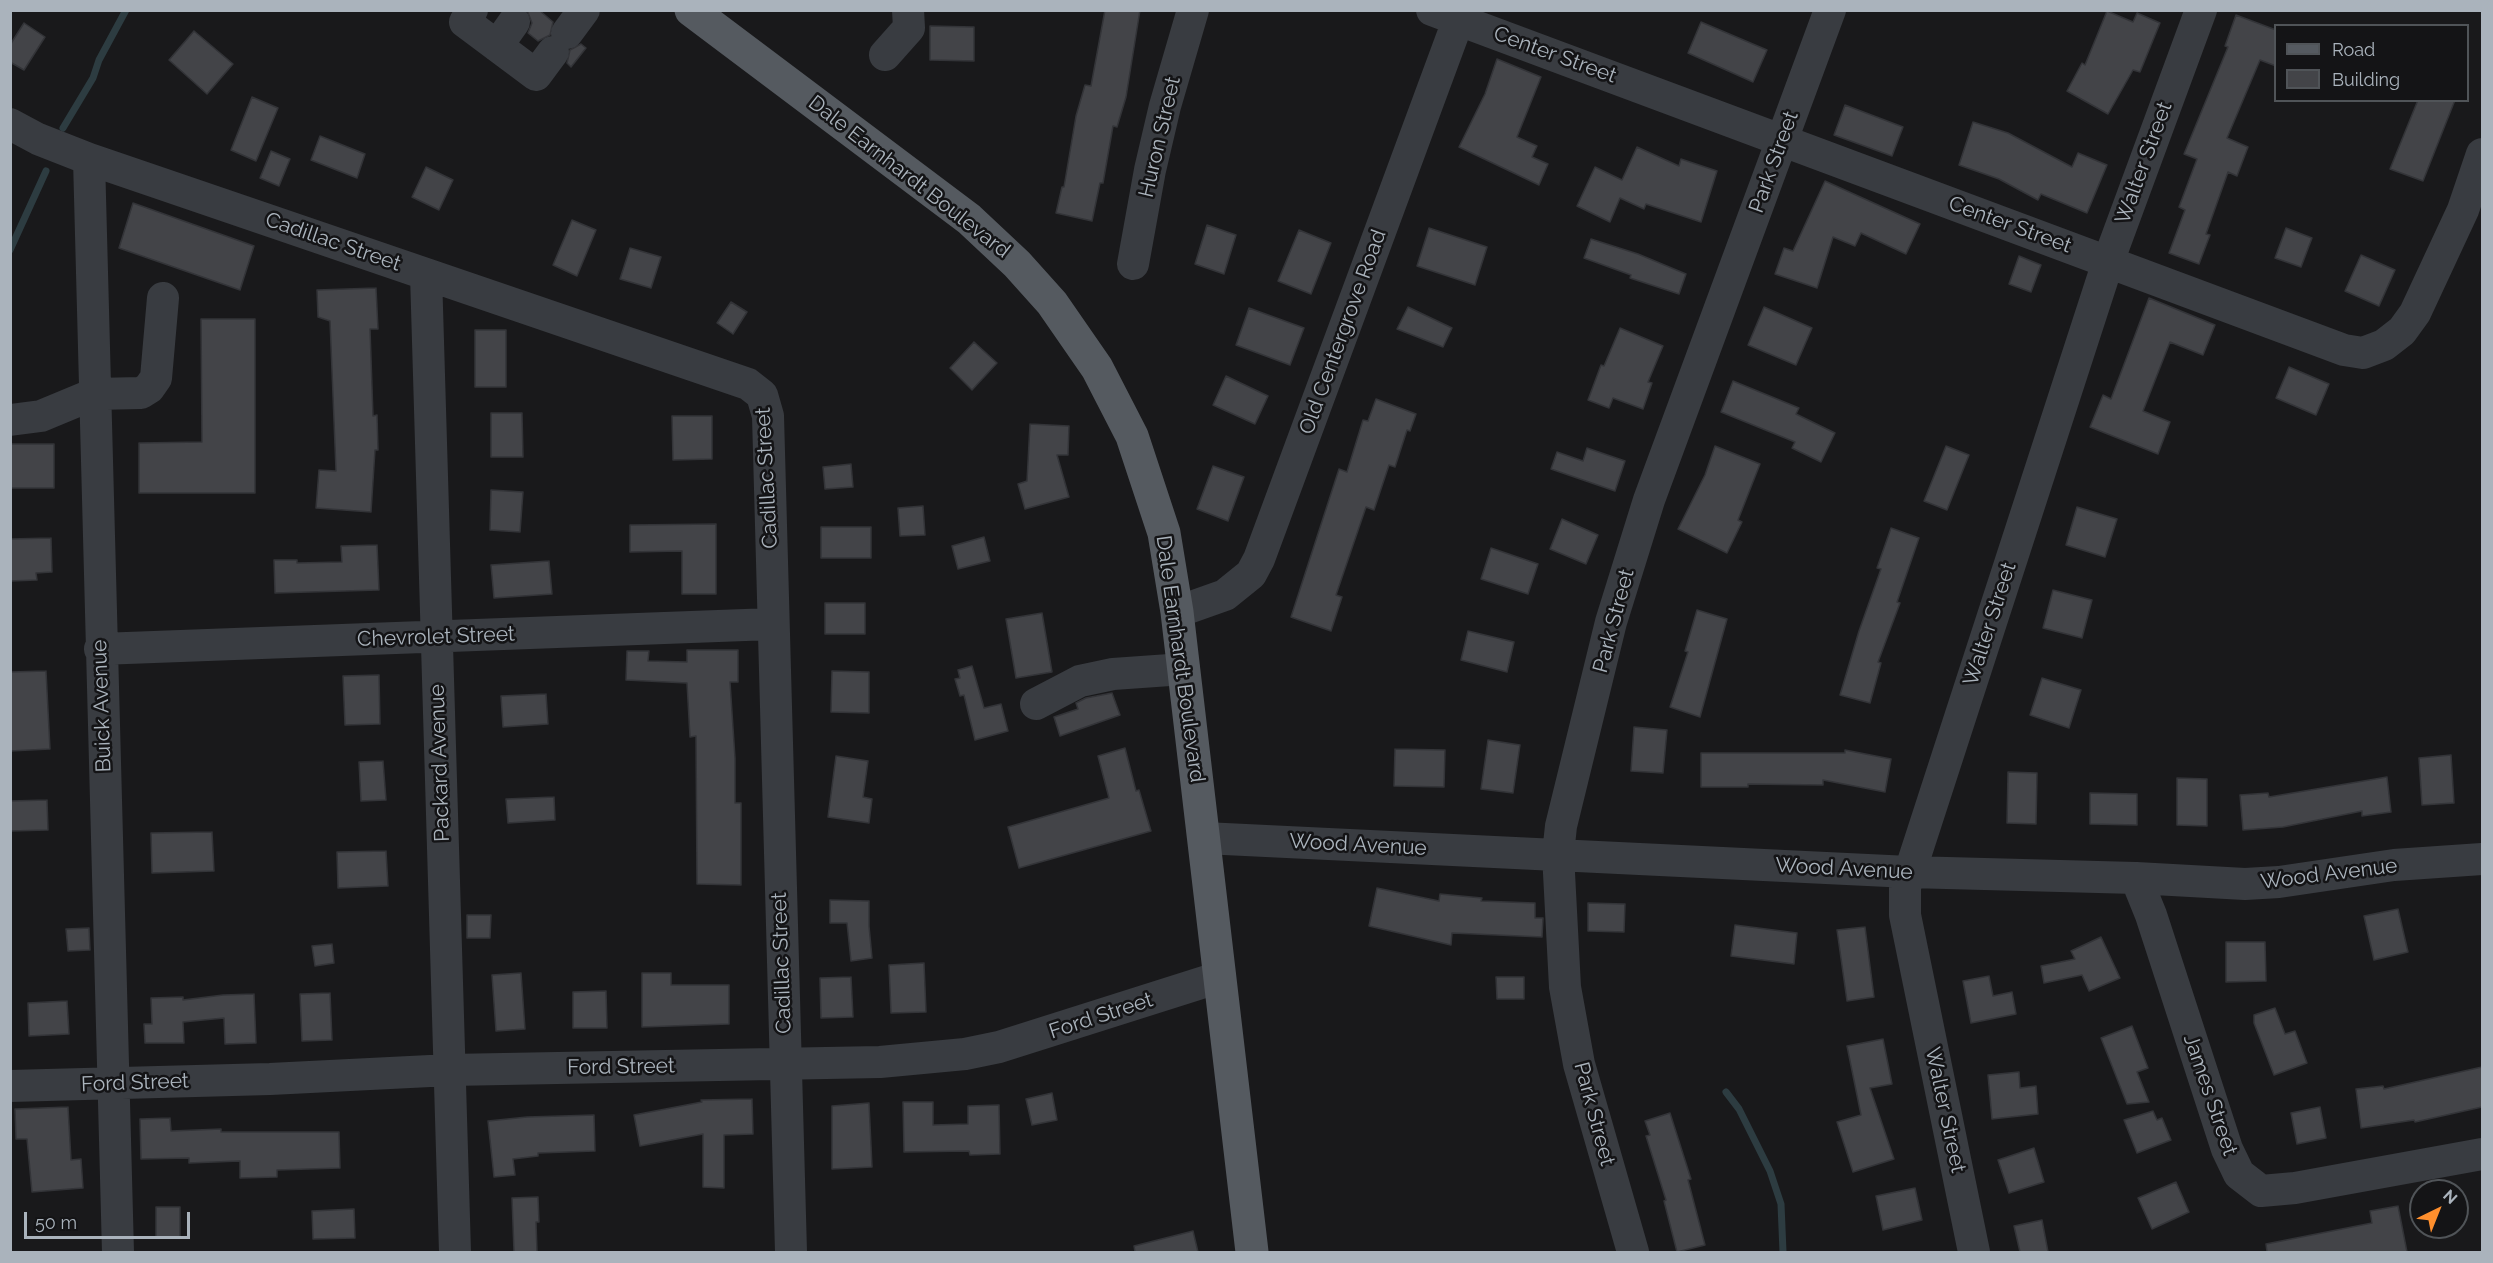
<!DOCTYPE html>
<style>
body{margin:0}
#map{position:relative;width:2493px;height:1263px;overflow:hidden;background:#19191b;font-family:Raleway,sans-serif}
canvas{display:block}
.frame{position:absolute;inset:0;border:12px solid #aab3bc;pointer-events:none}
.legend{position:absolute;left:2274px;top:24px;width:195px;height:78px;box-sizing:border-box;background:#141416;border:2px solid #505458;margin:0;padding:8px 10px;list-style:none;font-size:18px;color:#aab3bc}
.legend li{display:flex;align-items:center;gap:12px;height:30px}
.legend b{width:30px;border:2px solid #505458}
.north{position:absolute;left:2409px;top:1179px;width:60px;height:60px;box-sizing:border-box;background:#141416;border:2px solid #505458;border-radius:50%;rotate:43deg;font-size:16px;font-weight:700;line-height:24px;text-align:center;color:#aab3bc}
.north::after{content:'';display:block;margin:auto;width:21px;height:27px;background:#ff8f2d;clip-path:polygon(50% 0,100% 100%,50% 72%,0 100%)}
.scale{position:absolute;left:24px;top:1212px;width:166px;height:27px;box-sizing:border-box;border:3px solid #aab3bc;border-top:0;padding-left:8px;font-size:18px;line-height:21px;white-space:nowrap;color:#aab3bc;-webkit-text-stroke:4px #141416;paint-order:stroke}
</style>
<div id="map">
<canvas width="2493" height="1263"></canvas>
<div class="frame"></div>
<ul class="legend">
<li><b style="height:8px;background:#555a60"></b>Road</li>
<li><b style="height:16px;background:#434448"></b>Building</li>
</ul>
<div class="north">N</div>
<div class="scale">50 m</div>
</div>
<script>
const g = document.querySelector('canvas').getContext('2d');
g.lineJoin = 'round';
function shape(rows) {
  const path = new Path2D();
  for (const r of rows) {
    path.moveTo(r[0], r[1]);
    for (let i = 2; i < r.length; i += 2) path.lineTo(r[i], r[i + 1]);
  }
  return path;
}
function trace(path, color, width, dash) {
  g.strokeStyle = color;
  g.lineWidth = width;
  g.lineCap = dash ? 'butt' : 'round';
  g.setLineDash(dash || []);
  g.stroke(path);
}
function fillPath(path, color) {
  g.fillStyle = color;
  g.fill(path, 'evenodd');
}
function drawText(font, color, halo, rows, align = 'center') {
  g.font = font + ' Raleway,sans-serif';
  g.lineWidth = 5;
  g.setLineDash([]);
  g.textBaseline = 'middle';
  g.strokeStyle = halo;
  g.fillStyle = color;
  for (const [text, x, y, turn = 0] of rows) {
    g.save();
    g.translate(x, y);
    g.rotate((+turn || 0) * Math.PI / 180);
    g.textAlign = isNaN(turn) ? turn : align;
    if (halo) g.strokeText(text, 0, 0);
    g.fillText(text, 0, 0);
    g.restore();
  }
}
const stream = shape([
 [63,128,93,78,99,60,126,10],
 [10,250,46,171],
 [1726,1092,1739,1109,1770,1171,1781,1204,1783,1252]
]);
const building = shape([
 [527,10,539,10,553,22,550,35,538,41,528,33,532,23,527,10],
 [1105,10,1140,10,1126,97,1117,127,1113,126,1103,183,1100,183,1092,221,1056,213,1062,187,1064,187,1076,116,1085,85,1091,86,1105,10],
 [2107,11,2133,22,2137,13,2160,23,2140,72,2133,70,2108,114,2067,91,2082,63,2085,65,2107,11],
 [2236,15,2276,30,2276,66,2260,60,2227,138,2248,147,2237,176,2228,172,2206,234,2210,235,2199,264,2169,253,2185,210,2179,207,2197,159,2184,154,2228,47,2225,46,2236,15],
 [1701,22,1767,50,1753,82,1688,53,1701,22],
 [24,23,45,37,24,70,10,62,10,45,24,23],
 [930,26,974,27,974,61,930,60,930,26],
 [194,31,233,64,207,94,169,60,194,31],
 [581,44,586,48,571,67,567,63,570,50,581,44],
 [1497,59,1541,77,1517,137,1537,146,1532,157,1548,164,1539,185,1459,147,1485,94,1497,59],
 [252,97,278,108,256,161,231,150,252,97],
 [2418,100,2455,100,2423,181,2390,169,2418,100],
 [1845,105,1903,127,1892,156,1834,135,1845,105],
 [1973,122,2008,133,2072,167,2078,153,2107,165,2087,213,2041,194,2038,200,1999,179,1959,165,1973,122],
 [320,136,365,154,357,178,311,160,320,136],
 [1637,147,1679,166,1681,159,1717,171,1701,222,1646,204,1644,209,1620,198,1610,222,1577,206,1595,167,1622,180,1637,147],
 [271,151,290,159,279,186,260,178,271,151],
 [426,167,453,180,439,210,412,197,426,167],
 [1825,181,1920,224,1906,254,1861,233,1855,246,1833,237,1817,288,1775,274,1784,248,1793,251,1825,181],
 [133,203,254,246,240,290,119,248,133,203],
 [572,220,596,230,577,276,553,265,572,220],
 [1207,225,1236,235,1224,274,1195,264,1207,225],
 [1429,228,1487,247,1475,285,1417,266,1429,228],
 [2286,228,2312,238,2301,267,2275,258,2286,228],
 [1299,230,1331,243,1311,294,1278,281,1299,230],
 [1591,239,1638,254,1686,274,1679,294,1630,278,1631,275,1584,258,1591,239],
 [630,248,661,257,651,288,620,279,630,248],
 [2361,255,2395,270,2379,306,2345,291,2361,255],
 [2019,256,2041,265,2031,292,2009,284,2019,256],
 [376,288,378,329,370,329,373,416,377,415,378,450,375,450,371,512,316,508,319,470,336,471,330,321,318,317,317,290,376,288],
 [2149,298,2215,325,2203,355,2170,342,2143,411,2170,422,2158,454,2090,427,2103,395,2111,399,2149,298],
 [731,302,747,312,733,334,717,323,731,302],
 [1408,307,1452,328,1443,347,1397,329,1408,307],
 [1764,307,1812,328,1796,365,1748,345,1764,307],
 [1249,308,1304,328,1290,365,1236,345,1249,308],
 [201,319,255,319,255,493,139,493,139,443,202,442,201,319],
 [1620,328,1663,346,1648,382,1652,383,1643,409,1613,398,1609,408,1588,400,1601,365,1604,366,1620,328],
 [475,330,506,330,506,387,475,387,475,330],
 [974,342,997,363,972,390,950,368,974,342],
 [2289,367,2329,384,2316,415,2276,398,2289,367],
 [1226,376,1268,396,1255,424,1213,405,1226,376],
 [1733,381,1799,408,1796,414,1835,433,1821,462,1792,448,1795,442,1721,412,1733,381],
 [1376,399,1416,414,1410,431,1407,430,1395,467,1389,465,1374,510,1366,507,1336,595,1342,597,1331,631,1291,617,1339,469,1347,472,1363,420,1368,421,1376,399],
 [491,413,522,413,523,457,491,457,491,413],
 [672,416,712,416,712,459,673,460,672,416],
 [1030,424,1069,426,1068,455,1057,455,1069,497,1025,509,1018,484,1027,481,1030,424],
 [10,444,54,444,54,488,10,488,10,444],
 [1715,446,1760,464,1738,520,1742,522,1727,553,1678,529,1705,475,1715,446],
 [1946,446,1969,455,1947,510,1924,501,1946,446],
 [1587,448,1625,461,1615,491,1551,469,1557,452,1583,461,1587,448],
 [851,464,853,487,825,489,823,467,851,464],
 [1213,466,1244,477,1228,521,1197,509,1213,466],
 [491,490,523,492,520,532,490,530,491,490],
 [923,506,925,535,900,536,898,508,923,506],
 [2077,507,2117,519,2105,557,2066,545,2077,507],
 [1562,519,1598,535,1586,564,1550,549,1562,519],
 [716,524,716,594,682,594,682,551,630,552,630,525,716,524],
 [821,527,871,527,871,558,821,558,821,527],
 [1891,528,1919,538,1897,602,1900,603,1878,662,1881,663,1870,703,1840,695,1859,631,1881,569,1877,568,1891,528],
 [984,537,990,561,958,569,952,546,984,537],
 [51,538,52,572,36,573,37,580,10,581,10,539,51,538],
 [377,545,379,590,275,593,274,560,297,560,297,563,342,562,341,546,377,545],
 [1491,548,1538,564,1528,594,1481,579,1491,548],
 [549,561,552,594,494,598,491,565,549,561],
 [2053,590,2092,600,2082,638,2043,628,2053,590],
 [825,603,865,603,865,634,825,634,825,603],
 [1697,610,1727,619,1700,717,1670,707,1688,652,1685,651,1697,610],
 [1042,613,1052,672,1016,678,1006,619,1042,613],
 [1468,631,1514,642,1507,672,1461,660,1468,631],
 [687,650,738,650,738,682,730,682,735,758,735,803,741,803,741,885,697,884,696,736,690,737,687,683,626,680,627,651,649,651,648,661,687,662,687,650],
 [972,666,984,708,1001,704,1008,731,975,740,964,695,960,696,955,679,960,678,958,670,972,666],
 [46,671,50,749,10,751,10,672,46,671],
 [832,671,869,672,869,713,831,712,832,671],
 [379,675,380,724,345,725,343,676,379,675],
 [2042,678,2081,690,2069,728,2030,715,2042,678],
 [1112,693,1120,715,1060,736,1054,717,1078,709,1076,703,1086,698,1112,693],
 [546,694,548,724,503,727,501,696,546,694],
 [1634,727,1667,730,1663,773,1631,771,1634,727],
 [1488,740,1520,745,1513,793,1481,789,1488,740],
 [1125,748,1136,791,1139,790,1151,831,1019,868,1008,827,1109,798,1098,756,1125,748],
 [1395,749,1445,750,1444,787,1394,786,1395,749],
 [1845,750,1891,759,1885,792,1823,780,1823,785,1748,784,1748,787,1701,787,1701,753,1845,753,1845,750],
 [2451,755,2454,803,2422,805,2419,758,2451,755],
 [836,756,868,761,863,797,872,799,869,823,828,817,836,756],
 [383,761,386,800,361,801,359,762,383,761],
 [2008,772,2037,773,2036,824,2007,823,2008,772],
 [2387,777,2391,812,2362,816,2362,811,2283,827,2243,830,2240,795,2268,793,2269,797,2387,777],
 [2177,778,2207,779,2207,826,2177,825,2177,778],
 [2090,793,2137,794,2137,825,2090,824,2090,793],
 [554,797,555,820,508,823,506,799,554,797],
 [47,800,48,830,10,831,10,801,47,800],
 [212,832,214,871,152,873,151,833,212,832],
 [386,851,388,886,338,888,337,852,386,851],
 [1377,888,1439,901,1440,894,1482,898,1481,901,1535,903,1535,918,1543,918,1542,937,1452,933,1451,945,1369,926,1377,888],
 [830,900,869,901,869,926,872,958,851,961,847,923,830,923,830,900],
 [1588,903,1625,904,1624,932,1588,931,1588,903],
 [2398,909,2408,952,2374,960,2364,916,2398,909],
 [467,915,491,915,490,938,467,938,467,915],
 [1735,925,1797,933,1794,964,1731,956,1735,925],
 [1865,927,1874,997,1847,1001,1837,930,1865,927],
 [89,928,90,950,68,951,66,929,89,928],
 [2101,937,2120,978,2089,991,2082,975,2044,983,2041,966,2075,959,2071,951,2101,937],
 [2226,942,2265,942,2266,981,2226,982,2226,942],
 [332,944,334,963,315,966,312,946,332,944],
 [924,963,926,1012,891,1013,889,965,924,963],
 [521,973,525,1029,496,1031,492,975,521,973],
 [642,973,671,973,671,985,729,985,729,1024,642,1027,642,973],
 [1989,976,1993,996,2012,992,2016,1014,1971,1023,1963,981,1989,976],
 [851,977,853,1017,821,1018,820,978,851,977],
 [1496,977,1524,977,1524,999,1497,999,1496,977],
 [606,991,607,1028,573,1028,573,992,606,991],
 [330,993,332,1040,302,1041,300,994,330,993],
 [254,994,256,1043,225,1044,224,1018,183,1022,184,1043,145,1043,144,1024,152,1024,151,998,183,997,183,1000,223,995,254,994],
 [67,1001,69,1034,29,1036,28,1003,67,1001],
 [2275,1008,2285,1034,2295,1031,2307,1063,2274,1075,2254,1023,2254,1015,2275,1008],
 [2132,1026,2148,1068,2137,1072,2149,1102,2127,1104,2101,1038,2132,1026],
 [1883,1039,1892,1084,1870,1088,1894,1159,1853,1172,1837,1122,1861,1115,1847,1046,1883,1039],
 [2482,1067,2482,1107,2415,1122,2414,1120,2361,1128,2356,1089,2383,1086,2384,1089,2482,1067],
 [2019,1072,2020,1088,2036,1086,2038,1114,1992,1119,1988,1075,2019,1072],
 [1052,1093,1057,1120,1032,1125,1026,1099,1052,1093],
 [752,1099,753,1134,724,1135,724,1188,703,1187,703,1134,640,1146,634,1115,702,1102,701,1100,752,1099],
 [903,1102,933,1102,933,1125,968,1124,968,1106,999,1105,1000,1154,970,1155,969,1151,904,1152,903,1102],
 [869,1103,872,1167,832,1169,832,1106,869,1103],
 [68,1107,71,1160,81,1159,83,1188,32,1192,27,1139,16,1139,15,1109,68,1107],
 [2320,1107,2326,1138,2297,1144,2291,1113,2320,1107],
 [2153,1111,2157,1120,2162,1118,2171,1140,2137,1153,2124,1120,2153,1111],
 [1670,1113,1691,1179,1688,1180,1705,1245,1677,1252,1664,1201,1666,1200,1646,1136,1650,1135,1645,1121,1670,1113],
 [594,1115,595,1151,538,1153,538,1156,513,1159,515,1175,494,1177,488,1121,527,1117,594,1115],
 [170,1118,171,1131,221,1129,221,1132,339,1132,340,1168,277,1170,277,1177,240,1178,240,1161,189,1163,189,1158,141,1159,140,1119,170,1118],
 [2034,1148,2044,1182,2009,1193,1998,1160,2034,1148],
 [2176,1182,2189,1212,2152,1229,2138,1198,2176,1182],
 [1915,1188,1922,1220,1883,1230,1876,1196,1915,1188],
 [538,1197,539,1222,536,1222,537,1252,514,1252,512,1198,538,1197],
 [2398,1206,2407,1252,2267,1252,2266,1244,2372,1223,2370,1211,2398,1206],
 [156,1207,180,1207,180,1238,156,1238,156,1207],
 [354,1209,355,1238,313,1239,312,1211,354,1209],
 [2042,1220,2048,1252,2020,1252,2014,1226,2042,1220],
 [1193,1231,1198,1252,1135,1252,1134,1246,1193,1231]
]);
const minor = shape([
 [472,10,465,22,536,75,553,52],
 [1432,10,2344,350,2363,353,2384,345,2402,331,2415,313,2463,210,2482,154],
 [567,33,584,10],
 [497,46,514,22],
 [885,55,909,28,908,10],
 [10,124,38,139,89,159,748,384,762,395,768,416,791,1252],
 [89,159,118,1252],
 [1133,264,1150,170,1165,106,1193,10],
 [426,274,455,1252],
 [10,420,41,416,94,394,141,393,149,388,156,378,163,298],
 [1177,612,1225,595,1251,574,1259,559,1462,10],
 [100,649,772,624],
 [1036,704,1080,681,1113,674,1184,669],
 [1204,838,1909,872,2136,878,2245,884,2279,882,2394,865,2482,859],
 [2136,878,2151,915,2227,1149,2239,1174,2261,1191,2295,1188,2482,1154],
 [10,1086,270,1079,450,1070,880,1062,965,1054,999,1047,1220,977],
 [1633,1252,1579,1064,1565,987,1558,854,1561,826,1611,622,1649,500,1830,10],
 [1974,1252,1905,915,1905,887,2108,262,2201,10]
]);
const major = shape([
 [691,10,969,219,1017,264,1052,303,1097,368,1132,436,1164,533,1177,612,1252,1252]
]);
const streetNames = [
 ["Center Street",1555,55,20],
 ["Huron Street",1160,137,-77],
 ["Park Street",1774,162,-70],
 ["Walter Street",2144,163,-70],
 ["Dale Earnhardt Boulevard",909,177,38],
 ["Center Street",2010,225,20],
 ["Cadillac Street",333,242,19],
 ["Old Centergrove Road",1343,332,-70],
 ["Cadillac Street",767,478,-93],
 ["Park Street",1614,621,-75],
 ["Walter Street",1990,624,-72],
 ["Chevrolet Street",436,637,-2],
 ["Dale Earnhardt Boulevard",1180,659,82],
 ["Buick Avenue",102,706,-92],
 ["Packard Avenue",440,763,-92],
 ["Wood Avenue",1358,845,3],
 ["Wood Avenue",1844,869,3],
 ["Wood Avenue",2329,874,-7],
 ["Cadillac Street",782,963,-92],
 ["Ford Street",1101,1016,-18],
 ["Ford Street",621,1067,-1],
 ["Ford Street",135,1083,-2],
 ["James Street",2210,1095,71],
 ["Walter Street",1945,1110,78],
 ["Park Street",1594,1114,75]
];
trace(stream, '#2d3c41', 7);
fillPath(building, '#434448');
trace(building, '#333438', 1.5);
trace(minor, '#393c41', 32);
trace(major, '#555a60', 33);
drawText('21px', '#aab3bc', '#141416', streetNames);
</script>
